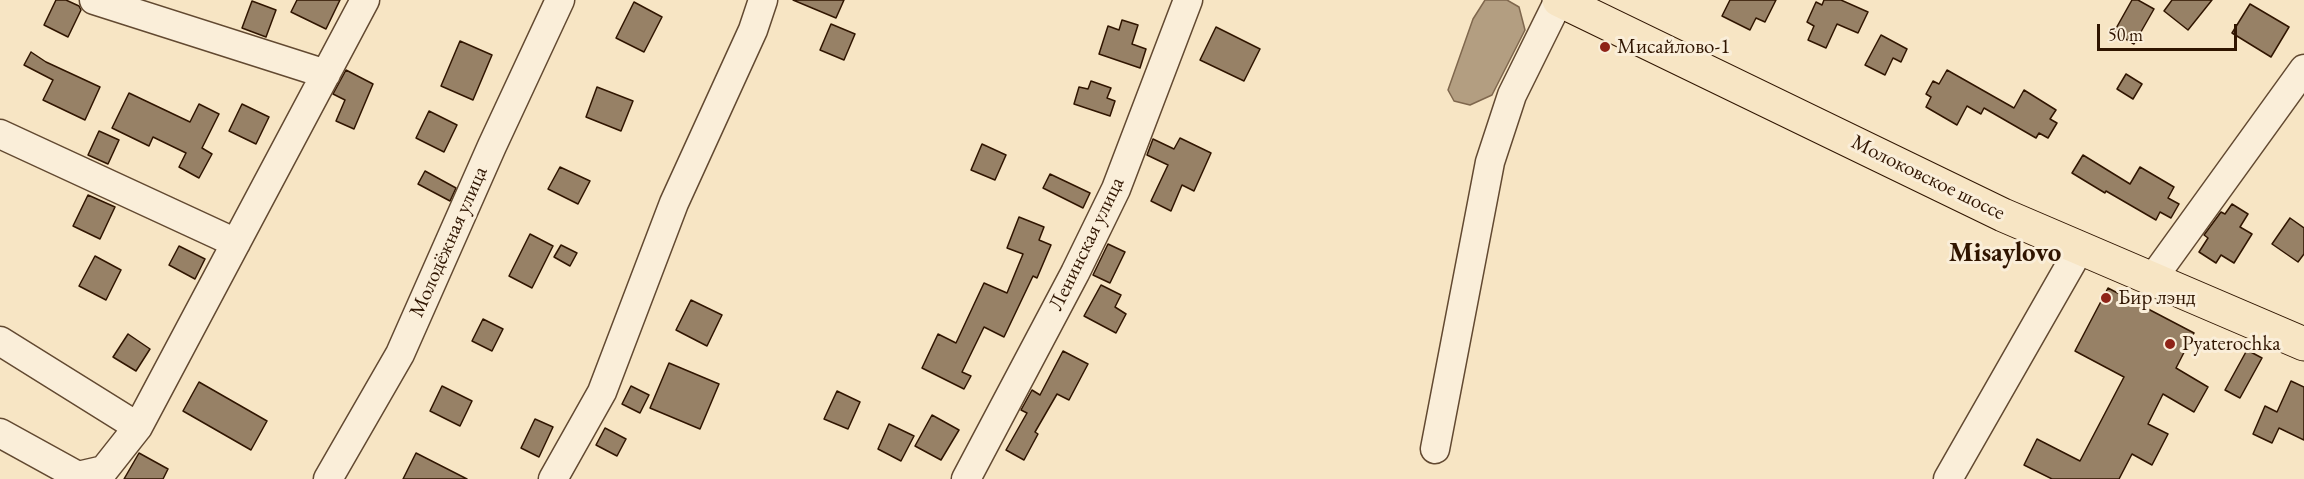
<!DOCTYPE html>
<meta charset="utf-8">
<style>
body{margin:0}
#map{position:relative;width:2304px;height:479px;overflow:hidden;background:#f7e5c4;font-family:"EB Garamond",serif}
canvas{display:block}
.scale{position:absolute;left:2097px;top:24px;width:140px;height:27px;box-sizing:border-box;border:3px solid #301500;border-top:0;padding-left:8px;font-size:18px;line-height:21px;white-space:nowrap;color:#301500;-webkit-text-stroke:4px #faeed9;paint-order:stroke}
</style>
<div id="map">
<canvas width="2304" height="479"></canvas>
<div class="scale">50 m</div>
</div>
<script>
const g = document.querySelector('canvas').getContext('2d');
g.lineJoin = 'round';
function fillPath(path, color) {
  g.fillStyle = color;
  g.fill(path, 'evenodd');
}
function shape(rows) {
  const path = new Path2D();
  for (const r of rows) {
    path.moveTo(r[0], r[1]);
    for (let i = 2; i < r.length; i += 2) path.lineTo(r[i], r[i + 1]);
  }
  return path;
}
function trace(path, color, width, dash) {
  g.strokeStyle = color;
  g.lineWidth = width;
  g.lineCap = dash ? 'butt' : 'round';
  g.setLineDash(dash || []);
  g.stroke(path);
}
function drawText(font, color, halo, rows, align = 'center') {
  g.font = font + ' "EB Garamond",serif';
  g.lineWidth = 6;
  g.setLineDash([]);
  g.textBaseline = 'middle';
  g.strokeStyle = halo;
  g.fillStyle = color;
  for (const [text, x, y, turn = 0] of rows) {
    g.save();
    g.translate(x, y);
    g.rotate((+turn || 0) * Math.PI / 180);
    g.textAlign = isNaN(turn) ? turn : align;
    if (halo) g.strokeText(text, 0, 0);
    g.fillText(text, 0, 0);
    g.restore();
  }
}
const water = shape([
 [1485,0,1507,0,1519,7,1525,30,1492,95,1470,105,1454,101,1448,90,1473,19,1485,0]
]);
const building = shape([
 [56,0,66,0,79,6,81,10,68,37,44,25,56,0],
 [297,0,340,0,326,29,291,12,297,0],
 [793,0,844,0,836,18,793,0],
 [1730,0,1776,0,1765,22,1756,18,1750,30,1722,16,1730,0],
 [1824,0,1841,0,1868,12,1858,33,1837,24,1826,48,1808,40,1814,26,1807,22,1816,2,1822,5,1824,0],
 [2132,0,2138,0,2154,9,2134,44,2114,32,2132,0],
 [2172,0,2212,0,2188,30,2164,11,2172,0],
 [252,1,276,10,266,37,242,28,252,1],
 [634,2,662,17,644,52,616,38,634,2],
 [2250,4,2289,27,2271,57,2232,33,2250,4],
 [1122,20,1138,25,1132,44,1146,49,1140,68,1099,54,1108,26,1119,30,1122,20],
 [831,24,855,34,844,60,820,50,831,24],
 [1216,27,1260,49,1244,81,1200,60,1216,27],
 [1881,35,1907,49,1901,62,1893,58,1885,75,1865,65,1881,35],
 [460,41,492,55,473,100,441,86,460,41],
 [31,52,46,62,100,87,85,120,43,100,53,80,24,65,31,52],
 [346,70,373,84,354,129,336,121,345,100,333,94,346,70],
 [1947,70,2014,108,2024,90,2056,110,2050,119,2057,123,2048,138,2039,133,2036,138,1984,108,1981,114,1967,106,1957,125,1926,107,1931,97,1926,94,1933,81,1939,84,1947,70],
 [2126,74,2142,84,2133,99,2117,89,2126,74],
 [1091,81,1111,88,1107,98,1115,101,1110,116,1074,104,1079,87,1088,89,1091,81],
 [597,87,633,101,621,131,586,117,597,87],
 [129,93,190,122,199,104,219,114,202,148,212,154,199,178,179,167,186,153,153,137,149,146,112,128,129,93],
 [242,104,269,117,256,144,229,131,242,104],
 [429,111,457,125,444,152,416,138,429,111],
 [99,131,119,140,108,164,88,155,99,131],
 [1180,138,1211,153,1194,191,1182,185,1171,211,1151,201,1168,165,1147,155,1153,139,1174,149,1180,138],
 [982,144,1006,155,995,180,971,170,982,144],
 [2083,155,2130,184,2140,167,2174,187,2168,198,2179,204,2171,218,2160,212,2156,220,2106,191,2105,193,2072,173,2083,155],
 [560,167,590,181,578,204,548,189,560,167],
 [425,171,456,188,450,201,418,184,425,171],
 [1050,174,1090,193,1083,208,1043,188,1050,174],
 [88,195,115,207,100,239,73,226,88,195],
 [2232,204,2248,214,2240,227,2252,234,2234,263,2221,255,2216,263,2199,252,2208,238,2204,235,2221,212,2225,214,2232,204],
 [1019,217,1044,227,1039,240,1051,245,1037,278,1033,276,1004,337,984,327,962,372,971,376,964,389,922,368,938,334,956,343,984,283,1007,293,1023,254,1007,248,1019,217],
 [2290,218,2304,228,2304,254,2298,262,2272,244,2290,218],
 [530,234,553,246,532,288,509,276,530,234],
 [1108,244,1125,252,1110,283,1093,275,1108,244],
 [561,245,577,253,570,266,554,257,561,245],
 [179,246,205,259,195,279,169,265,179,246],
 [95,256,121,270,106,300,79,286,95,256],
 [1101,285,1121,295,1115,307,1126,314,1116,333,1084,316,1101,285],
 [2108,288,2194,333,2176,368,2208,387,2194,412,2163,394,2148,424,2168,434,2152,465,2132,454,2119,479,2052,479,2024,465,2037,439,2080,461,2124,377,2075,351,2108,288],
 [691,300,722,315,707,346,676,330,691,300],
 [483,319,503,329,492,351,472,341,483,319],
 [128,334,150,349,136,371,113,357,128,334],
 [2247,350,2262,358,2240,398,2225,390,2247,350],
 [1063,351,1088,364,1069,400,1057,394,1035,432,1038,434,1024,460,1006,450,1027,413,1021,410,1032,390,1040,395,1063,351],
 [669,363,719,384,700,429,650,408,669,363],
 [2291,381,2304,387,2304,440,2279,428,2272,443,2253,434,2265,406,2277,412,2291,381],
 [199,382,267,421,251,450,183,411,199,382],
 [442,386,472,401,460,426,430,411,442,386],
 [631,386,649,395,640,413,622,404,631,386],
 [837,391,860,402,848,429,824,419,837,391],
 [932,415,959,430,941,460,915,446,932,415],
 [535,419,553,427,539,457,521,448,535,419],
 [889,424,914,436,901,461,878,449,889,424],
 [605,428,626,439,617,456,596,445,605,428],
 [139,453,168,469,163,479,124,479,139,453],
 [416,453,467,479,403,479,416,453]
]);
const minor = shape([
 [94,0,326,74],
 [0,134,236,243],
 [2153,278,2304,69],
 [0,341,138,427],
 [0,433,78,476,104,470,138,427,365,0],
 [1435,449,1490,162,1512,95,1559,0],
 [328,479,400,354,492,146,560,0],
 [553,479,602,392,674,203,753,30,763,0],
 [966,479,1075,273,1116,189,1188,0],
 [1948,479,2080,248]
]);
const major = shape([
 [1559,0,2003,215,2304,344]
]);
const markers = [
 [1605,47,6,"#8f2418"],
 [2106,298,6,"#8f2418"],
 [2170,344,6,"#8f2418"]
];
const poiNames = [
 ["Мисайлово-1",1617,47],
 ["Бир лэнд",2118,298],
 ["Pyaterochka",2182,344]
];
const streetNames = [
 ["Молоковское шоссе",1928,178,26],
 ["Молодёжная улица",449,242,-66],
 ["Ленинская улица",1087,244,-64]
];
const districtNames = [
 ["Misaylovo",2005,254]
];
fillPath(water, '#b39e81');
trace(water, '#7f674d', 1.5);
fillPath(building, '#978166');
trace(building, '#301500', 1.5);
trace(minor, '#624931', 31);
trace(major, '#301500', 35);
trace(minor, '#faeed9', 28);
trace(major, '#f7e5c4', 33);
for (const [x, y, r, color] of markers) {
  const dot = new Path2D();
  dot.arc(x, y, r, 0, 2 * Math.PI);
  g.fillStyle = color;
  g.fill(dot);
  trace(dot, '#faeed9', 2);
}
drawText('21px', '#301500', '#faeed9', poiNames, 'left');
drawText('21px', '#301500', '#faeed9', streetNames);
drawText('bold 27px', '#301500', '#faeed9', districtNames);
</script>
